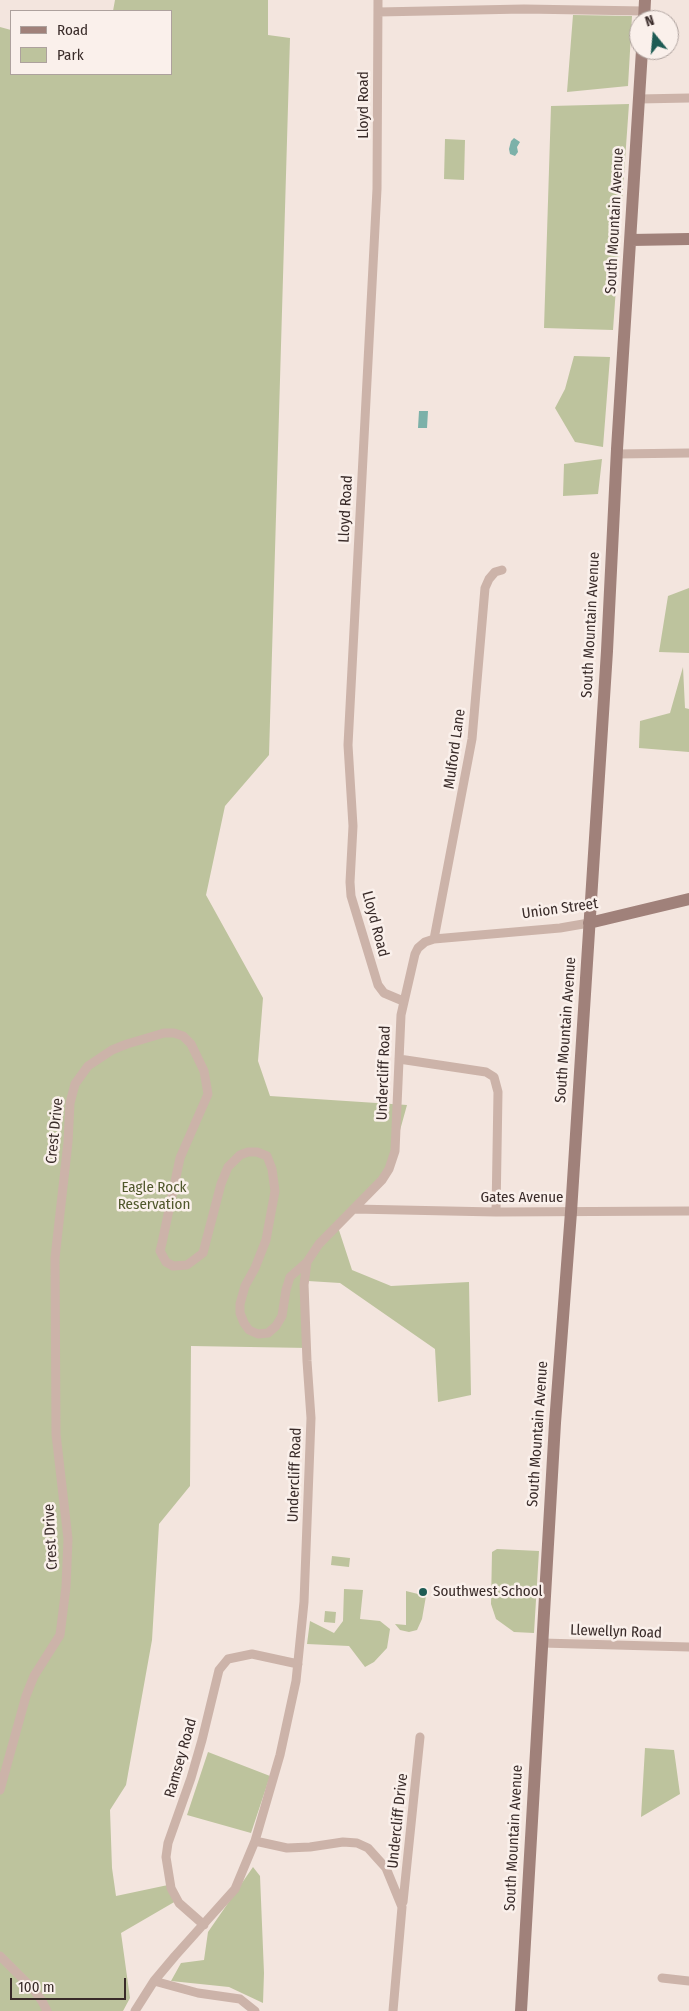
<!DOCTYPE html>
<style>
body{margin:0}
#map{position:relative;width:689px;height:2011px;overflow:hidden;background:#f3e5de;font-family:"Fira Sans Condensed",sans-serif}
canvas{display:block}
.legend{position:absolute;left:10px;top:10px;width:162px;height:65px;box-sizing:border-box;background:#faf0eb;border:1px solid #ada19d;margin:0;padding:6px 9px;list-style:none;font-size:15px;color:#392b29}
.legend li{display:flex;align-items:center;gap:10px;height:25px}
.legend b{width:25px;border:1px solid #ada19d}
.north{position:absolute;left:629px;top:10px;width:50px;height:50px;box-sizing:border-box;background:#faf0eb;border:1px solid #ada19d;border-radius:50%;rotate:343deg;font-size:14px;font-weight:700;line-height:20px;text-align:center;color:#392b29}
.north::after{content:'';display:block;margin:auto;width:18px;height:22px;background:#1e5b54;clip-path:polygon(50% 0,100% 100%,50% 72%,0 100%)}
.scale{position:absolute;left:10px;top:1978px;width:116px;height:22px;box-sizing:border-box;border:2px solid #392b29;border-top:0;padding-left:6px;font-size:15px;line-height:18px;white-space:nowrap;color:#392b29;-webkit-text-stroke:4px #faf0eb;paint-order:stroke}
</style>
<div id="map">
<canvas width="689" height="2011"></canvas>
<ul class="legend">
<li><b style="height:6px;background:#a0817a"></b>Road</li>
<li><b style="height:14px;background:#bdc39d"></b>Park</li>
</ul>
<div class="north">N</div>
<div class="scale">100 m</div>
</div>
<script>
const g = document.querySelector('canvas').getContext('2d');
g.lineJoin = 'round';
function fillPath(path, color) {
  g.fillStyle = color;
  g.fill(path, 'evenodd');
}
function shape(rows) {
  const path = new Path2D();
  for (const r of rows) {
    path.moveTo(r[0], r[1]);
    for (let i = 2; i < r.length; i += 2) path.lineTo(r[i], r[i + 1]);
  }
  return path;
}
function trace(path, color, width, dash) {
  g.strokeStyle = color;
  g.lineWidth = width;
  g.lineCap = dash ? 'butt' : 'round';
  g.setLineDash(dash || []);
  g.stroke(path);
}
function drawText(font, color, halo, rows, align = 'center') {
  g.font = font + ' "Fira Sans Condensed",sans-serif';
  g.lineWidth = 5;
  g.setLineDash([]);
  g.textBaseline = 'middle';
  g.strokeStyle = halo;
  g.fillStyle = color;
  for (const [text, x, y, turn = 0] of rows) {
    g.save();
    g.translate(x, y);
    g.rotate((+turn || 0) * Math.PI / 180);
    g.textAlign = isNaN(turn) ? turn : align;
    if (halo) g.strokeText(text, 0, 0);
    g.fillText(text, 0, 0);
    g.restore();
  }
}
const green = shape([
 [115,0,268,0,268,35,290,38,269,755,225,806,206,895,263,998,258,1061,270,1096,407,1105,389,1170,336,1221,352,1270,391,1286,469,1282,471,1395,438,1402,435,1349,340,1283,308,1281,309,1348,191,1346,190,1486,159,1524,152,1640,126,1785,110,1810,112,1868,116,1896,168,1885,176,1901,121,1933,130,1998,123,2011,0,2011,0,27,11,30,11,74,171,74,171,11,113,11],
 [573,15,632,16,628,86,567,92],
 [629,104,613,330,544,328,551,106],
 [445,139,465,140,464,180,444,179],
 [574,356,610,357,603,447,575,442,555,408,565,389],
 [602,459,598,494,563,496,564,464],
 [689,588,689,653,659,652,668,596],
 [683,667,685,708,689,709,689,752,639,748,640,721,670,713],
 [497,1549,539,1551,534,1633,514,1632,496,1619,491,1604,492,1552],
 [332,1556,350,1558,349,1567,331,1565],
 [344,1589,363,1590,360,1619,380,1621,390,1629,387,1648,374,1662,365,1667,349,1646,307,1644,310,1621,334,1633,343,1621],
 [406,1591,426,1596,422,1619,417,1630,409,1632,400,1630,395,1624,406,1625],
 [325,1611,336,1612,335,1623,324,1622],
 [645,1748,674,1750,680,1794,641,1817],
 [208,1752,270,1776,251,1833,187,1815],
 [253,1867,260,1876,264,1973,263,2003,229,1987,171,1981,181,1963,204,1960,208,1932]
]);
const water = shape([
 [514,138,520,142,517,147,518,152,515,156,510,154,509,149,511,141],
 [419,411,428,411,427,428,418,428]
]);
const street = shape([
 [378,0,377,189,348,745,353,826,350,882,351,896,378,985,384,993,403,1001],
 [378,12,524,9,644,11],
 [639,99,689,98],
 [617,454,689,453],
 [434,939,472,739,485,588,489,579,495,572,502,570],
 [399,1059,486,1072,494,1077,498,1092,496,1212],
 [354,1209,496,1212,689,1211],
 [542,1643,689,1647],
 [0,1790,26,1696,34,1676,60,1635,66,1587,68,1539,56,1434,55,1258,68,1142,70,1103,75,1084,88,1066,112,1050,127,1044,164,1033,174,1033,183,1036,191,1044,204,1071,208,1094,180,1158,162,1243,160,1251,166,1262,173,1266,187,1265,203,1253,221,1184,228,1167,240,1155,248,1152,257,1152,267,1156,272,1169,275,1191,266,1240,255,1268,245,1286,240,1304,240,1313,244,1323,249,1330,258,1334,268,1333,276,1326,282,1316,286,1290,290,1277,307,1262],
 [255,1841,287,1848,310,1847,343,1842,357,1843,368,1848,386,1868,402,1907,393,2011],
 [403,1902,420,1737],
 [204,1925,179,1903,171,1888,166,1857,168,1843,191,1778,202,1740,219,1670,228,1659,252,1654,298,1664],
 [0,1956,34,1990,42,2001,47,2011],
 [662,1978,689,1981],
 [154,1981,198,1993,240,1999,255,2011],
 [135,2011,154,1981,175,1956,235,1889,255,1841,280,1755,296,1681,304,1602,311,1418,307,1361,304,1285,307,1262,319,1244,382,1180,389,1169,395,1151,401,1015,415,954,418,948,425,942,434,939,560,928,589,923]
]);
const secondary = shape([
 [644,20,645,0],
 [631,240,689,239],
 [589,923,689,899],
 [521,2011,555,1423,571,1212,607,651,617,449,642,50]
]);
const markers = [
 [423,1592,5,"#1e5b54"]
];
const streetNames = [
 ["Lloyd Road",364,105,-90],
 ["South Mountain Avenue",615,221,-87],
 ["Lloyd Road",346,509,-87],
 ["South Mountain Avenue",591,625,-87],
 ["Mulford Lane",455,749,-82],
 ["Union Street",560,909,-8],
 ["Lloyd Road",375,924,75],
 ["South Mountain Avenue",566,1030,-86],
 ["Undercliff Road",384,1073,-88],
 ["Crest Drive",55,1131,-84],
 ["Gates Avenue",522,1198],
 ["South Mountain Avenue",538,1434,-86],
 ["Undercliff Road",295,1475,-88],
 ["Crest Drive",51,1537,-93],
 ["Llewellyn Road",616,1632,2],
 ["Ramsey Road",181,1758,-74],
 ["Undercliff Drive",398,1821,-84],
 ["South Mountain Avenue",514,1838,-87]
];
const parkNames = [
 ["Eagle Rock",154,1188],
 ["Reservation",154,1205]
];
const poiNames = [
 ["Southwest School",433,1592]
];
fillPath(green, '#bdc39d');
fillPath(water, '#7cb1a9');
trace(street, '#ccb3a9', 9);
trace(secondary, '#a0817a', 12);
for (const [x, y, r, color] of markers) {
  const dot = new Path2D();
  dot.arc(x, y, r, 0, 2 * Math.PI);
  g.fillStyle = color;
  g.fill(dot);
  trace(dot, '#faf0eb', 2);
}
drawText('15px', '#392b29', '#faf0eb', streetNames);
drawText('15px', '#50582c', '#faf0eb', parkNames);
drawText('15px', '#392b29', '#faf0eb', poiNames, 'left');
</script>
